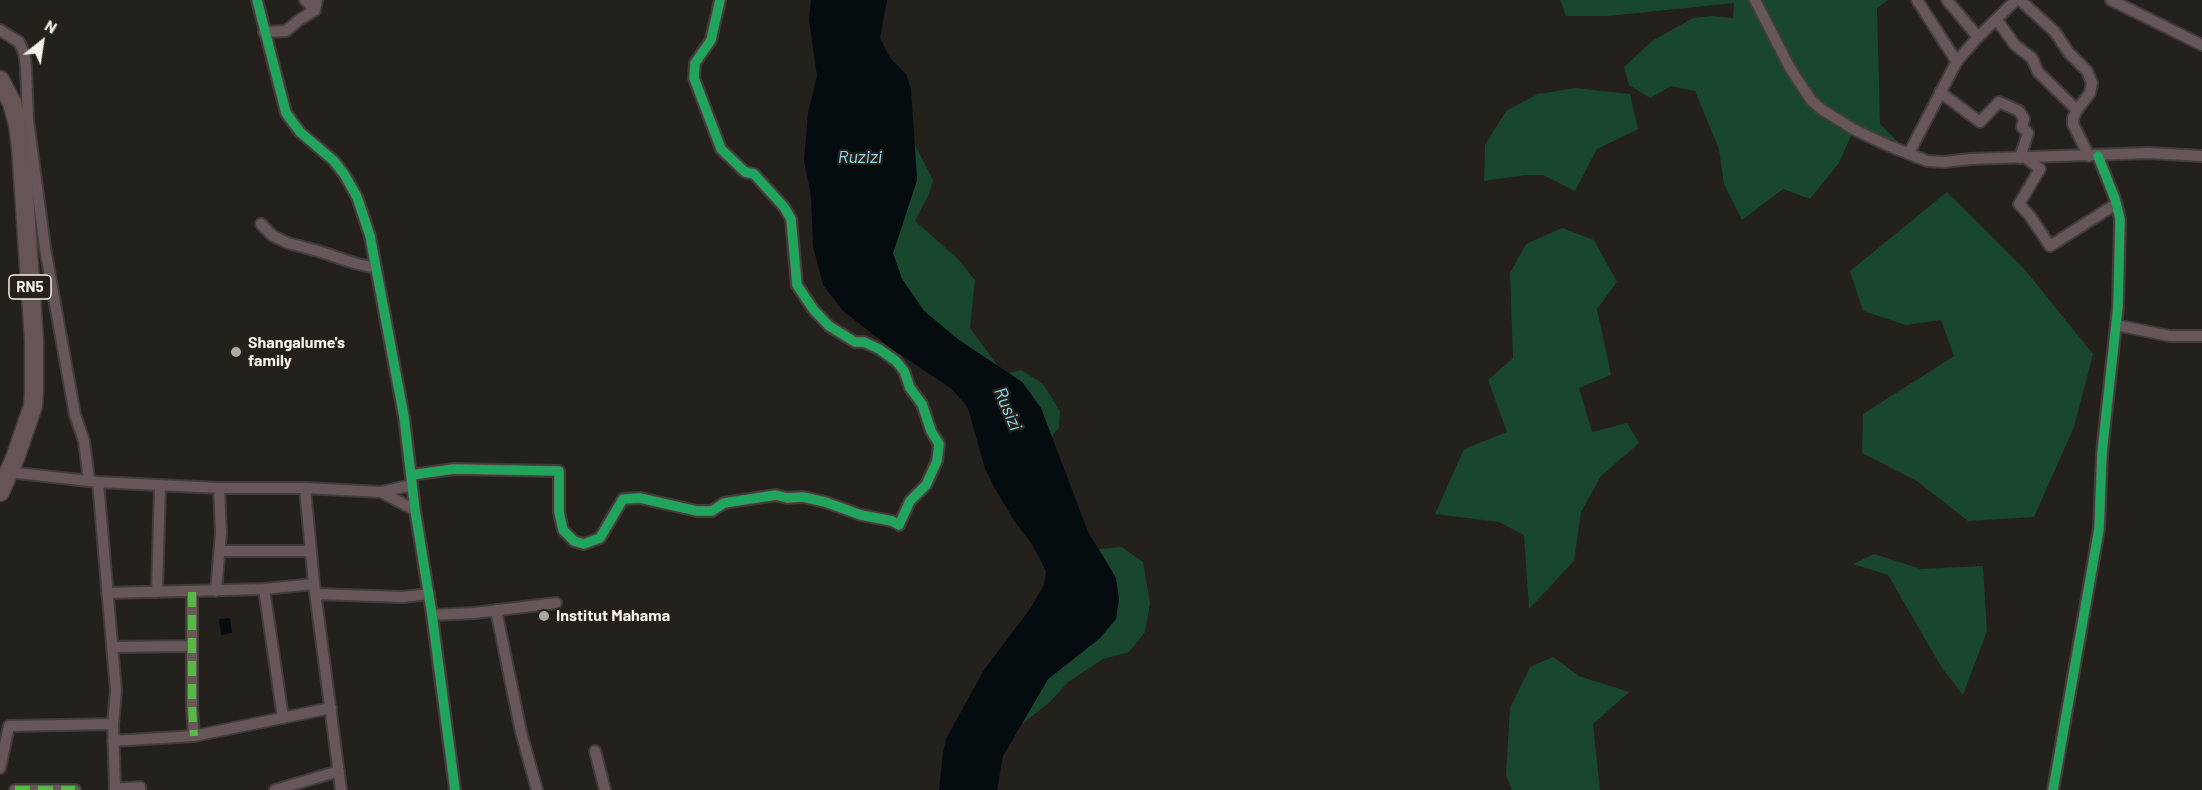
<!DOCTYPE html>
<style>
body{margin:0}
#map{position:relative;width:2202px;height:790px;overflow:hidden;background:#24201c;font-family:Barlow,sans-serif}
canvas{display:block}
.north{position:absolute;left:12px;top:12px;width:60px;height:60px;-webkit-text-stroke:4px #272119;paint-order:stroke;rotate:30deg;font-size:16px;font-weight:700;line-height:24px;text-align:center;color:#f5f1eb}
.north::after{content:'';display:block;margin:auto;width:21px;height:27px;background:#f5f1eb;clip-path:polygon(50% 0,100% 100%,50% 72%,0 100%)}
</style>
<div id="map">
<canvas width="2202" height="790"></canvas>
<div class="north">N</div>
</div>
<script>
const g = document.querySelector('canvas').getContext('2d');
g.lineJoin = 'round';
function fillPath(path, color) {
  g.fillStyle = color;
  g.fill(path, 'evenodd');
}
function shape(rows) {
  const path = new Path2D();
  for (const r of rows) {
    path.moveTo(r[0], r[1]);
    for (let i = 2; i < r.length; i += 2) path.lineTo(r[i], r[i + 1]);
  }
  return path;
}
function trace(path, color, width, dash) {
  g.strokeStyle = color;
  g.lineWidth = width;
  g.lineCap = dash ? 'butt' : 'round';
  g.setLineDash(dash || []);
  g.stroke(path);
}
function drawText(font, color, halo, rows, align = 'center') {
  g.font = font + ' Barlow,sans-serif';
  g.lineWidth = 4.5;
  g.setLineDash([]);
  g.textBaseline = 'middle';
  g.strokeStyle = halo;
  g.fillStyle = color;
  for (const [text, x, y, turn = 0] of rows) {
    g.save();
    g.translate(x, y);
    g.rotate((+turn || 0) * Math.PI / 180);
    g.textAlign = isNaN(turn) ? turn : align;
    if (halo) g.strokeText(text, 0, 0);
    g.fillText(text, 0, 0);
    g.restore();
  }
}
const green = shape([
 [1560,0,1888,0,1877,8,1880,124,1909,153,1854,129,1839,163,1810,199,1783,189,1742,220,1724,184,1719,149,1695,91,1671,86,1650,98,1629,85,1624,67,1652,41,1693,18,1713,16,1733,18,1734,3,1608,16,1566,16],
 [1575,88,1630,94,1638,129,1597,149,1575,191,1543,175,1525,175,1484,181,1485,145,1506,111,1538,94],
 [915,145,933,180,929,194,915,221,956,257,975,280,970,328,998,366,959,340,924,311,902,279,893,254,917,180],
 [1947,192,2026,271,2093,354,2074,427,2034,517,1968,521,1917,481,1862,453,1863,414,1954,356,1941,320,1906,325,1863,311,1850,271],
 [1562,228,1594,240,1617,282,1597,309,1611,375,1579,388,1592,432,1627,423,1639,443,1601,476,1581,512,1574,561,1529,609,1524,535,1499,522,1435,514,1464,449,1507,432,1488,380,1513,358,1510,273,1526,244],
 [1021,370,1043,384,1060,411,1059,428,1051,437,1041,408,1022,382,1009,373],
 [1122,547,1143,562,1150,603,1145,632,1129,652,1103,659,1068,682,1050,702,1022,724,1048,679,1100,638,1116,578,1099,549],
 [1874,554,1921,569,1983,566,1987,631,1963,695,1942,668,1888,575,1853,564],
 [1553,657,1579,676,1629,692,1593,724,1600,790,1512,790,1506,775,1510,708,1530,667]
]);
const water = shape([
 [811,0,887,0,880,38,890,58,906,74,911,89,917,180,893,253,902,279,924,311,959,340,1022,382,1041,408,1088,532,1116,578,1119,599,1116,619,1100,638,1048,679,1003,756,997,790,939,790,943,753,946,739,984,670,1030,609,1044,585,1046,571,1032,544,1015,522,994,487,985,469,968,408,952,389,892,349,843,311,823,285,813,246,811,196,804,161,808,113,817,76,809,20],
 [230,618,232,633,221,635,219,619]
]);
const minor = shape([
 [257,0,286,113,300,132,334,161,344,174,357,197,370,236,404,417,415,510,432,615,455,790],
 [305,0,315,10],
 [1755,0,1790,68,1811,100,1821,109,1853,129,1887,145,1927,161,1945,162,1970,159,2149,153,2202,156],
 [1917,0,1957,62],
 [1947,0,1978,37],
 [2020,0,2055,32,2069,53,2087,71,2092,83,2090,93,2077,110],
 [2111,0,2202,45],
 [1997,20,2015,45,2032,58,2038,72,2077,110,2073,118,2073,124,2089,156],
 [0,30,19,42,24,53,26,67,28,120,45,248,75,415,84,441,89,480],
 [264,32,286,31,299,20,315,10,317,0],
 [1940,92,1980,122,1999,102,2019,111,2024,119,2022,127,2028,133,2020,158],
 [1909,153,1957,61,1978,37,2016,0],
 [2026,158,2040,169,2019,204,2030,216,2050,246,2116,204],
 [261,224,273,236,288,243,318,251,354,263,375,268],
 [2116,325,2170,336,2202,336],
 [8,472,98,482,219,488,305,488,381,492,412,485],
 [411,475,454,469,559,471,559,512,563,530,574,541,584,544,600,538,623,499,640,498,697,511,712,511,724,503,776,495,787,498,803,497,825,502,861,515,892,521,899,525,910,501,926,485,937,461,939,444,931,431,922,404,910,388,904,371,896,361,879,349,864,342,855,342,829,326,813,309,797,285,791,219,784,207,754,174,745,172,721,149,694,78,695,63,711,40,720,0],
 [98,482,116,691,113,724,115,789,140,787,140,790],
 [305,488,314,584,341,790],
 [381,492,415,510],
 [220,551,310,551],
 [264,589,283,718],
 [216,591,221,533,219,488],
 [157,592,160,485],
 [192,592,192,707,194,736],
 [107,593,264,589,314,584],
 [316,594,402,597,429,594],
 [496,610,521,732,537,790],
 [432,615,474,613,556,603],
 [112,647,192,646],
 [113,741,194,736,331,708],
 [595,751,605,790],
 [0,768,9,726,113,724],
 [15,790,75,790],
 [275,790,339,771],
 [2053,790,2099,529,2102,453,2118,306,2120,219,2115,199,2098,156]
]);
const trunk = shape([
 [0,80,12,103,18,124,21,148,34,340,34,391,33,406,15,458,0,492]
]);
const quiet = shape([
 [192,592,192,707,194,736],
 [15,790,75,790]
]);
const cycleway = shape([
 [257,0,286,113,300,132,334,161,344,174,357,197,370,236,404,417,415,510,432,615,455,790],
 [411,475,454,469,559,471,559,512,563,530,574,541,584,544,600,538,623,499,640,498,697,511,712,511,724,503,776,495,787,498,803,497,825,502,861,515,892,521,899,525,910,501,926,485,937,461,939,444,931,431,922,404,910,388,904,371,896,361,879,349,864,342,855,342,829,326,813,309,797,285,791,219,784,207,754,174,745,172,721,149,694,78,695,63,711,40,720,0],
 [2053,790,2099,529,2102,453,2118,306,2120,219,2115,199,2098,156]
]);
const markers = [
 [236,352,6,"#aca8a3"],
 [544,616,6,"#aca8a3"]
];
const shields = [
 [30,287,42]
];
const shieldNames = [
 ["RN5",30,287]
];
const poiNames = [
 ["Shangalume's",248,343],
 ["family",248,361],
 ["Institut Mahama",556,616]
];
const waterNames = [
 ["Ruzizi",860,157],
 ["Rusizi",1008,409,67]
];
fillPath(green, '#19472d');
fillPath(water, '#040c0f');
trace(minor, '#403d3a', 14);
trace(trunk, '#403d3a', 21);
trace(minor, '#685758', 10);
trace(trunk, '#665554', 18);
trace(quiet, '#58b947', 8, [15, 8]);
trace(cycleway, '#20a55d', 9);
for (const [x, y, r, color] of markers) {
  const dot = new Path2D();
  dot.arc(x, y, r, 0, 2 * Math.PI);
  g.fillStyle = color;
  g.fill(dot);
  trace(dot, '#272119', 2);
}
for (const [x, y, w] of shields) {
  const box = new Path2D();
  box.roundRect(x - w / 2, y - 12, w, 24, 4.5);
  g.fillStyle = '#272119';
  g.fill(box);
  trace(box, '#f5f1eb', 1.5);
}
drawText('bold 15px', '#f5f1eb', null, shieldNames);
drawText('bold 16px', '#f5f1eb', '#272119', poiNames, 'left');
drawText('italic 18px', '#8eddf5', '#272119', waterNames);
</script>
